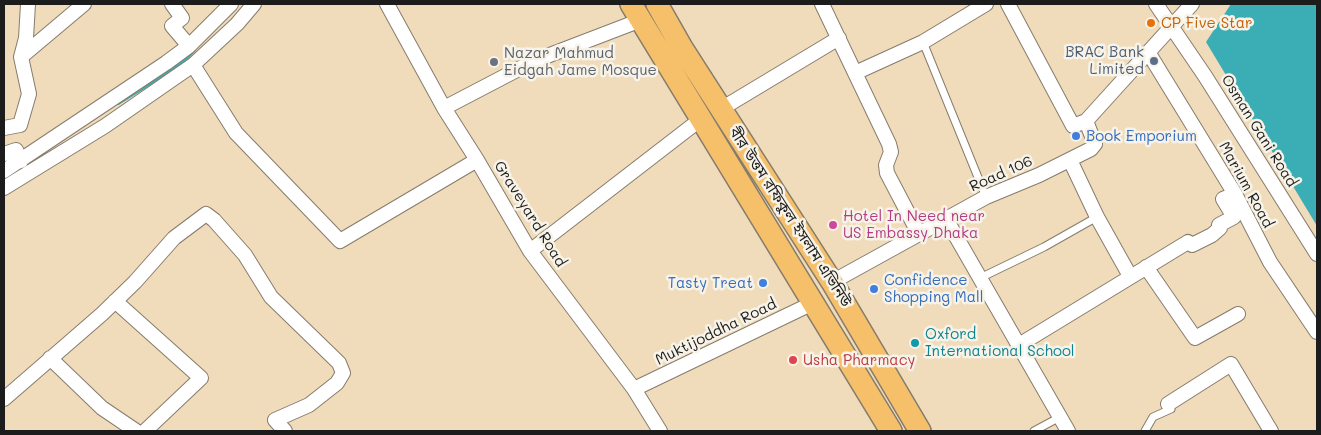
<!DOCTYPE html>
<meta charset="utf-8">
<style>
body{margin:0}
#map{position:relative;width:1321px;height:435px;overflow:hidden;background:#f0dcbb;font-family:Mali,sans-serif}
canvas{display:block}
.frame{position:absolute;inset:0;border:5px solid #1c1c1c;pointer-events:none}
</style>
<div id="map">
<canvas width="1321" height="435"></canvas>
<div class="frame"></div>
</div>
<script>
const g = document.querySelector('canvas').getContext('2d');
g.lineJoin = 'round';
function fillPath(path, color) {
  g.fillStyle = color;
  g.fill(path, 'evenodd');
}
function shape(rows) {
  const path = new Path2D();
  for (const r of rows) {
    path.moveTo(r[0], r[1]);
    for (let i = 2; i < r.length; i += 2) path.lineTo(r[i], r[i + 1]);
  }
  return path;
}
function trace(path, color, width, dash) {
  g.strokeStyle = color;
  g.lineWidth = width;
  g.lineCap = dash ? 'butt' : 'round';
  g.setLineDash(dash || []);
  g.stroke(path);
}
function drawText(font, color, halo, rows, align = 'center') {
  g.font = font + ' Mali,"Noto Sans Bengali",sans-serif';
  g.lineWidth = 5;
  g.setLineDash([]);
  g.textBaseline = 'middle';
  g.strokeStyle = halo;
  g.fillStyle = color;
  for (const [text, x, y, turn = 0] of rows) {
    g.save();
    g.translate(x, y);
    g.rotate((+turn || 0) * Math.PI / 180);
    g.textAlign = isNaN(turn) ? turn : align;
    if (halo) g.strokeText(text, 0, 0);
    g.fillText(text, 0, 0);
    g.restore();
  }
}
const water = shape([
 [1231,4,1317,4,1317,226,1206,42]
]);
const stream = shape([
 [118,103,181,64,194,50]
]);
const service = shape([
 [923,42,986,197],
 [980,278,1044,247,1097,217],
 [1034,431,1060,417],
 [1145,431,1153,417,1171,409,1169,404]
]);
const minor = shape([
 [172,4,182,18,172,26,189,46],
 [254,4,237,24,193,65,236,133,340,241,477,160],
 [387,4,444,108,477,160,530,251,634,389,660,431],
 [822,4,889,144,891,152,886,165,887,173,919,234],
 [1008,4,1073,126,1086,121,1192,4],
 [1156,4,1205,76,1317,254],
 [1148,52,1235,194,1270,262,1317,332],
 [21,57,26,38,28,4],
 [855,73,923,42,986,4],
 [444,108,534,61,641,20],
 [721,109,839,38],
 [4,128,20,125,29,94,21,57,84,4],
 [4,154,16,150,21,161],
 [1070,160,1097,217,1130,276],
 [4,171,166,63,189,46,231,4],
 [4,188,105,126,193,65],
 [946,219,1068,431],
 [530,251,701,119],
 [1146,267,1195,338,1238,314],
 [832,282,986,197,1039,175,1091,149,1095,144,1086,121],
 [115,301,201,378,145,431],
 [1019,345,1188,242,1192,245,1212,235,1220,228,1219,225,1234,217,1223,199,1235,194],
 [50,358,102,408,136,431],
 [634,389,813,303],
 [4,399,102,314,135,282,174,238,206,214,214,220,245,255,271,297,339,363,343,373,337,383,309,405,275,420,285,431],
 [1168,404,1231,364,1271,431]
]);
const primary = shape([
 [631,4,891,431],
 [657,4,682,48,832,282,920,431]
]);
const markers = [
 [1151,23,5,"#e8710a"],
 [1154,61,5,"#5c6f8a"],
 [494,62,5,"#6b7280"],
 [1076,136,5,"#3f7fe0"],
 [833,225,5,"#d1479c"],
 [763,283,5,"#3f7fe0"],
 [874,289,5,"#3f7fe0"],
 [915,343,5,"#0f9aa8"],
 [793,360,5,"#e0444e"]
];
const foodNames = [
 ["CP Five Star",1161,23]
];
const serviceNames = [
 ["BRAC Bank",1144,52],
 ["Limited",1144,69]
];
const worshipNames = [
 ["Nazar Mahmud",504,53],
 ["Eidgah Jame Mosque",504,70]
];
const streetNames = [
 ["Osman Gani Road",1259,131,58],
 ["Road 106",1001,174,-24],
 ["Marium Road",1246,185,61],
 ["Graveyard Road",530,214,58],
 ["বীর উত্তম রফিকুল ইসলাম এভিনিউ",790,217,57],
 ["Muktijoddha Road",716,332,-26]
];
const shopNames = [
 ["Book Emporium",1086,136],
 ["Confidence",884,280],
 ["Shopping Mall",884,297],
 ["Tasty Treat",753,283,"right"]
];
const hotelNames = [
 ["Hotel In Need near",843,216],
 ["US Embassy Dhaka",843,233]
];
const cultureNames = [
 ["Oxford",925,334],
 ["International School",925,351]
];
const healthNames = [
 ["Usha Pharmacy",803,360]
];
fillPath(water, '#3badb5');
trace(stream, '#3badb5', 4);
trace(service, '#867c6c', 9);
trace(minor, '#867c6c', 16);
trace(primary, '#867c6c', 24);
trace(service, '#fff', 7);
trace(minor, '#fff', 14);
trace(primary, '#f6c06b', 21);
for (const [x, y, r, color] of markers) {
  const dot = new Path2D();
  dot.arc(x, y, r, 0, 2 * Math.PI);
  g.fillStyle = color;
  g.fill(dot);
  trace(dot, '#f7f3e8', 2);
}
drawText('15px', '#c56008', '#f7f3e8', foodNames, 'left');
drawText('15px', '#4e5e75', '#f7f3e8', serviceNames, 'right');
drawText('15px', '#5b616d', '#f7f3e8', worshipNames, 'left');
drawText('15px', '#1c1c1c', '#f7f3e8', streetNames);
drawText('15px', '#366cbe', '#f7f3e8', shopNames, 'left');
drawText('15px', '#b23c85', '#f7f3e8', hotelNames, 'left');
drawText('15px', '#0d838f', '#f7f3e8', cultureNames, 'left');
drawText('15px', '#be3a42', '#f7f3e8', healthNames, 'left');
</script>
